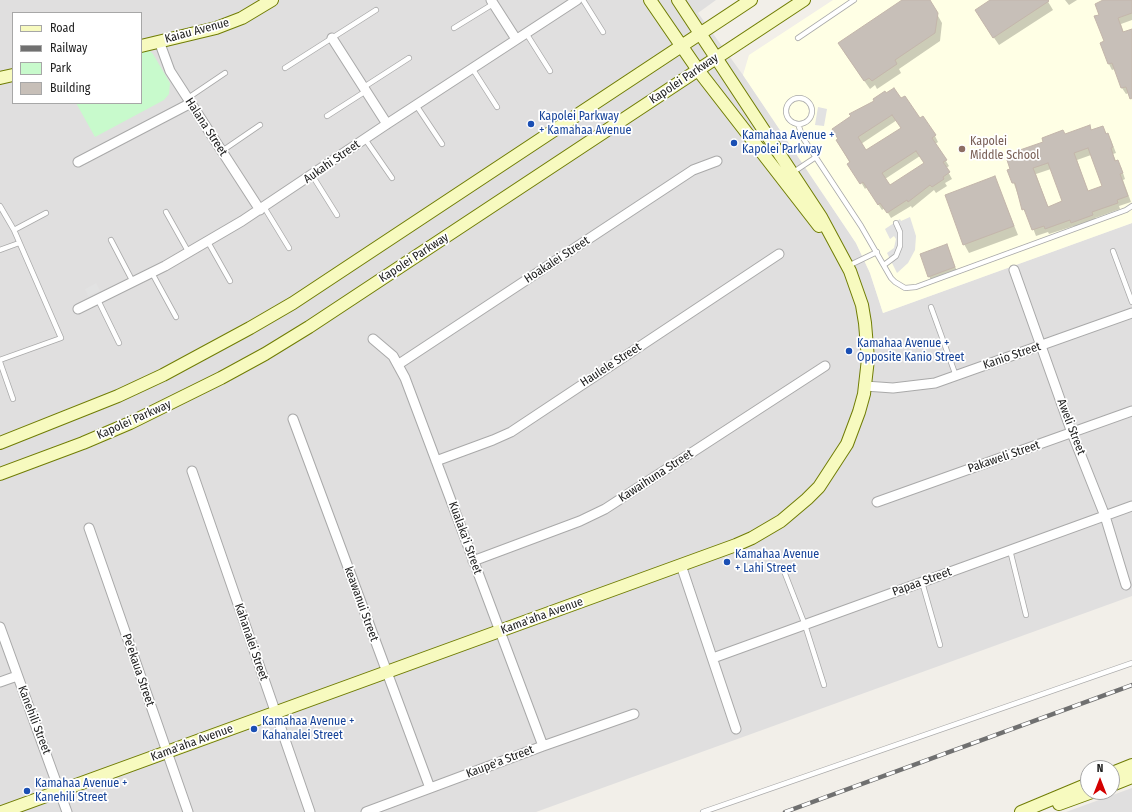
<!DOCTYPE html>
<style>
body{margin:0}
#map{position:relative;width:1132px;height:812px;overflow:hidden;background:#f2efe9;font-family:"Fira Sans Condensed",sans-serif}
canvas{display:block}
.legend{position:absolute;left:12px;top:12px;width:130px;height:92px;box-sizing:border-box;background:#fff;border:1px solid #a7a7a7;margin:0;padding:5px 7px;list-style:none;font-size:12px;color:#222}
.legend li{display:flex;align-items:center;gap:8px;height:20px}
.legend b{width:20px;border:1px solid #a7a7a7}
.north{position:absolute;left:1080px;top:760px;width:40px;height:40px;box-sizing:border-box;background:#fff;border:1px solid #a7a7a7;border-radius:50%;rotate:0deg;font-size:11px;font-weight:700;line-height:16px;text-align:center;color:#222}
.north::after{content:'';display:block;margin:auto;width:14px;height:18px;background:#d40000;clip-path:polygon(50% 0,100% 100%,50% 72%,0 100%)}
</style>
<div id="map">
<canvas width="1132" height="812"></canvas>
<ul class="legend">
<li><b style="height:5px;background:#f7fabf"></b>Road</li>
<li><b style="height:5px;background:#707070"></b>Railway</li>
<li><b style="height:11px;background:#c8facc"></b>Park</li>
<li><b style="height:11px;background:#c7bfb8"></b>Building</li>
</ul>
<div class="north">N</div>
</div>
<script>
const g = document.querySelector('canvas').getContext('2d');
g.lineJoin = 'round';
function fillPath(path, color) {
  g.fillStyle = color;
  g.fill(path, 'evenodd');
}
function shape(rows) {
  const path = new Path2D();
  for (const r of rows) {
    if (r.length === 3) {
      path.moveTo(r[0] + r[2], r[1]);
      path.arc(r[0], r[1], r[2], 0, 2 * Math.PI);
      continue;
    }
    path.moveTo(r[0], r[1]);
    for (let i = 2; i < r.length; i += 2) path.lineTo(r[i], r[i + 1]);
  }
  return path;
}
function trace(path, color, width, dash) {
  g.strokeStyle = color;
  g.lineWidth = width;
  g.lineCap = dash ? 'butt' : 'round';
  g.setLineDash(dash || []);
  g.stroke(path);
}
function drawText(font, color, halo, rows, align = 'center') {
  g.font = font + ' "Fira Sans Condensed",sans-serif';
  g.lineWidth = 3.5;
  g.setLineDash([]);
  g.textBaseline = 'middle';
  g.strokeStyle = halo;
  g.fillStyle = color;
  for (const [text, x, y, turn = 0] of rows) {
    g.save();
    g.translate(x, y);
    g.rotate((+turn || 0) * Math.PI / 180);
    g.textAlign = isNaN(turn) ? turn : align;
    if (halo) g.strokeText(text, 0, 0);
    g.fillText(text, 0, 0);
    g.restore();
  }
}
const residential = shape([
 [0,0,716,0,698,13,743,75,856,243,870,273,883,313,1132,223,1132,596,536,812,0,812],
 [13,13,141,13,141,103,13,103],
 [1132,788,1132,812,1066,812]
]);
const education = shape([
 [833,0,1132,0,1132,223,883,313,870,273,856,243,743,75,749,55]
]);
const park = shape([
 [141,47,147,48,153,54,170,83,169,94,164,100,95,137,76,103,141,103]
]);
const parking = shape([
 [818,107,827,109,824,126,815,125],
 [910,217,916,236,915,250,908,263,897,273,887,253,894,248,896,239,894,236,890,239,885,229,900,219,901,221],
 [96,283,100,291,88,296,85,289]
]);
const shadow = shape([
 [903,0,929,0,942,23,940,41,899,69,901,73,877,89,875,85,870,89,844,52],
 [991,0,1047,0,1053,10,999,45,981,19],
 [1065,0,1077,0,1069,5],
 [1104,0,1132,0,1132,20,1121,24,1124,33,1132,30,1132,100,1129,93,1126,94,1122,88,1115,69,1112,70,1109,64,1100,15],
 [886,94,900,99,935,136,938,142,935,144,949,166,946,168,952,179,945,183,947,186,936,193,934,190,912,208,911,206,891,218,885,208,882,210,867,187,865,189,837,141],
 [897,120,902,128,866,151,861,144],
 [920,156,925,164,890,186,885,179],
 [1089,126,1092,131,1102,127,1111,140,1116,153,1113,154,1116,161,1117,161,1121,167,1125,179,1123,180,1131,202,1119,206,1120,209,1095,218,1096,221,1075,229,1074,226,1049,234,1048,232,1036,236,1028,215,1023,209,1009,170,1020,156,1065,135],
 [1091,155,1103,187,1088,192,1077,160],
 [1051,169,1063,202,1048,207,1036,174],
 [995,178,1018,235,969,253,964,244],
 [947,245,958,274,932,283,929,276]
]);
const building = shape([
 [902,0,930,0,938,13,935,33,895,60,897,64,872,81,869,78,864,81,838,43,902,0],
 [990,0,1048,0,1049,1,993,38,975,10,990,0],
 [1103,0,1132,0,1132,13,1118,18,1123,32,1132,29,1132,98,1130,99,1126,87,1121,88,1112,63,1108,64,1100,43,1104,41,1094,16,1099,15,1095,4,1103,0],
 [894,88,901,98,905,96,920,118,923,116,936,135,932,138,947,160,943,162,950,172,943,177,944,179,932,187,930,185,908,202,907,200,887,213,880,203,878,205,863,182,860,184,847,164,850,162,836,140,838,139,832,129,851,116,849,114,874,101,873,99,885,91,886,93,894,88],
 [892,115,901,128,866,150,858,137,892,115],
 [916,151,924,163,890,185,882,173,916,151],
 [1090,125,1091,130,1103,126,1106,134,1108,133,1113,147,1111,148,1115,161,1118,160,1123,173,1120,174,1128,196,1117,200,1118,203,1092,212,1093,215,1071,223,1070,220,1045,229,1044,226,1032,230,1024,209,1022,210,1015,183,1012,183,1007,170,1010,169,1007,160,1019,156,1017,151,1043,142,1042,138,1063,130,1065,134,1090,125],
 [1088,148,1102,186,1088,191,1074,153,1088,148],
 [1048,163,1062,201,1048,207,1033,168,1048,163],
 [995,176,1014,226,963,245,945,195,995,176],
 [947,244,955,267,928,277,920,254,947,244]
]);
const lane = shape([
 [583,0,603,32],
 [454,28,493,4],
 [526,33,550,71],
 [798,38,854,0],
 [285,68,376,10],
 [472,68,497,107],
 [364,87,409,58],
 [188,98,225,73],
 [799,111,13],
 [416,105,442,144],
 [327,116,366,91],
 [798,124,803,138,861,226,891,278,895,282,905,288,916,287,1126,210,1132,206],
 [365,139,392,178],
 [222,151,260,125],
 [792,173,816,157],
 [312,175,337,215],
 [0,206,14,230,61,338,0,360],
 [264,207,289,248],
 [166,212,189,253],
 [14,230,46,213],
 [111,240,133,282],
 [208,242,230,281],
 [0,250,19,243],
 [1113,251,1132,302],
 [884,265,896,256,900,246,900,232,896,223],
 [848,266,877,252],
 [152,273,176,317],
 [98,300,119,343],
 [931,307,956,376],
 [0,362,13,399],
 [1010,550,1026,615],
 [782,566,805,625,824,685],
 [922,582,940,645],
 [703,812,1132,663]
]);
const street = shape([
 [491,0,516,39],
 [332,38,387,124],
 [159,41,170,71,260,210],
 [78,162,191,103],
 [1014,270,1072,433,1105,516,1126,585],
 [78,309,165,266,242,221,387,124,577,0],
 [373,339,393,356,405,378,543,746],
 [399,364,693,170,717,161],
 [865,386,893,388,935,383,1132,313],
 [293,419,430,788],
 [436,461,493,440,511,432,779,254],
 [192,471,310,812],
 [877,502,1132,411],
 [89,528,188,812],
 [473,561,580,521,605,509,825,366],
 [681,565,736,729],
 [0,627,67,812],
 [713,658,1132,506],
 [0,682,17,676],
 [366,812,543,746,634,714]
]);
const secondary = shape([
 [650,0,698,70,819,226],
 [141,46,216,28,242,18,272,0],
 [0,78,13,75],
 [0,443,118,396,163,375,250,328,293,303,751,0],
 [0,474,83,443,130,423,221,378,265,354,309,327,804,0],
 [1112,773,1132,765],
 [1112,785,1132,777],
 [1059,804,1092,792],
 [2,812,736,545,752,538,781,521,807,499,819,487,847,444,859,412,864,394,868,359,865,323,862,305,850,271,821,217,678,0],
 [1021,812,1088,784]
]);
const rail = shape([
 [785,812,1132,685]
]);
const markers = [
 [531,124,4,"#1a4fb4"],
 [734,143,4,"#1a4fb4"],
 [962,149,4,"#8d6e63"],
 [849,351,4,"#1a4fb4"],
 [727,562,4,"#1a4fb4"],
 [254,729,4,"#1a4fb4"],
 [27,791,4,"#1a4fb4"]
];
const streetNames = [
 ["Kaiau Avenue",197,31,-15],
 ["Kapolei Parkway",684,79,-34],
 ["Halana Street",206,127,57],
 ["Aukahi Street",332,162,-35],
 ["Kapolei Parkway",414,258,-33],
 ["Hoakalei Street",557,260,-33],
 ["Kanio Street",1012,356,-19],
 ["Haulele Street",611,365,-33],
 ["Kapolei Parkway",134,420,-24],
 ["Aweli Street",1071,427,69],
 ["Pakaweli Street",1004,457,-19],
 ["Kawaihuna Street",656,476,-33],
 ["Kualaka'i Street",465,538,70],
 ["Papaa Street",922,582,-20],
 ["keawanui Street",361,604,70],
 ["Kama'aha Avenue",542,616,-20],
 ["Kahanalei Street",251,642,71],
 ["Pe'ekaua Street",138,670,71],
 ["Kanehili Street",34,720,69],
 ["Kama'aha Avenue",192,743,-20],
 ["Kaupe'a Street",500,762,-21]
];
const transitNames = [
 ["Kapolei Parkway",539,117],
 ["+ Kamahaa Avenue",539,131],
 ["Kamahaa Avenue +",742,136],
 ["Kapolei Parkway",742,150],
 ["Kamahaa Avenue +",857,344],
 ["Opposite Kanio Street",857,358],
 ["Kamahaa Avenue",735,555],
 ["+ Lahi Street",735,569],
 ["Kamahaa Avenue +",262,722],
 ["Kahanalei Street",262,736],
 ["Kamahaa Avenue +",35,784],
 ["Kanehili Street",35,798]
];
const educationNames = [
 ["Kapolei",970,142],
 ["Middle School",970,156]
];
fillPath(residential, '#e0dfdf');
fillPath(education, '#ffffe5');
fillPath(park, '#c8facc');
fillPath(parking, '#e2e2e2');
fillPath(shadow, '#0003');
fillPath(building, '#c7bfb8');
trace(building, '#c4b6ab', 1);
trace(lane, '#a9a9a9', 6);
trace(street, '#a9a9a9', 11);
trace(secondary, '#707d05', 14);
trace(lane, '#fff', 4.5);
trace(street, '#fff', 9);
trace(secondary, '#f7fabf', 12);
trace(rail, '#707070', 4.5);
trace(rail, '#fff', 3, [9]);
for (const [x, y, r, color] of markers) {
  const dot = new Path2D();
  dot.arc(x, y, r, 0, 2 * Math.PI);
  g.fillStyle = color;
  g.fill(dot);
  trace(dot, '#fff', 1.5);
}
drawText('12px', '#222', '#fff', streetNames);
drawText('12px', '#164399', '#fff', transitNames, 'left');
drawText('12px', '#785e54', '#fff', educationNames, 'left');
</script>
